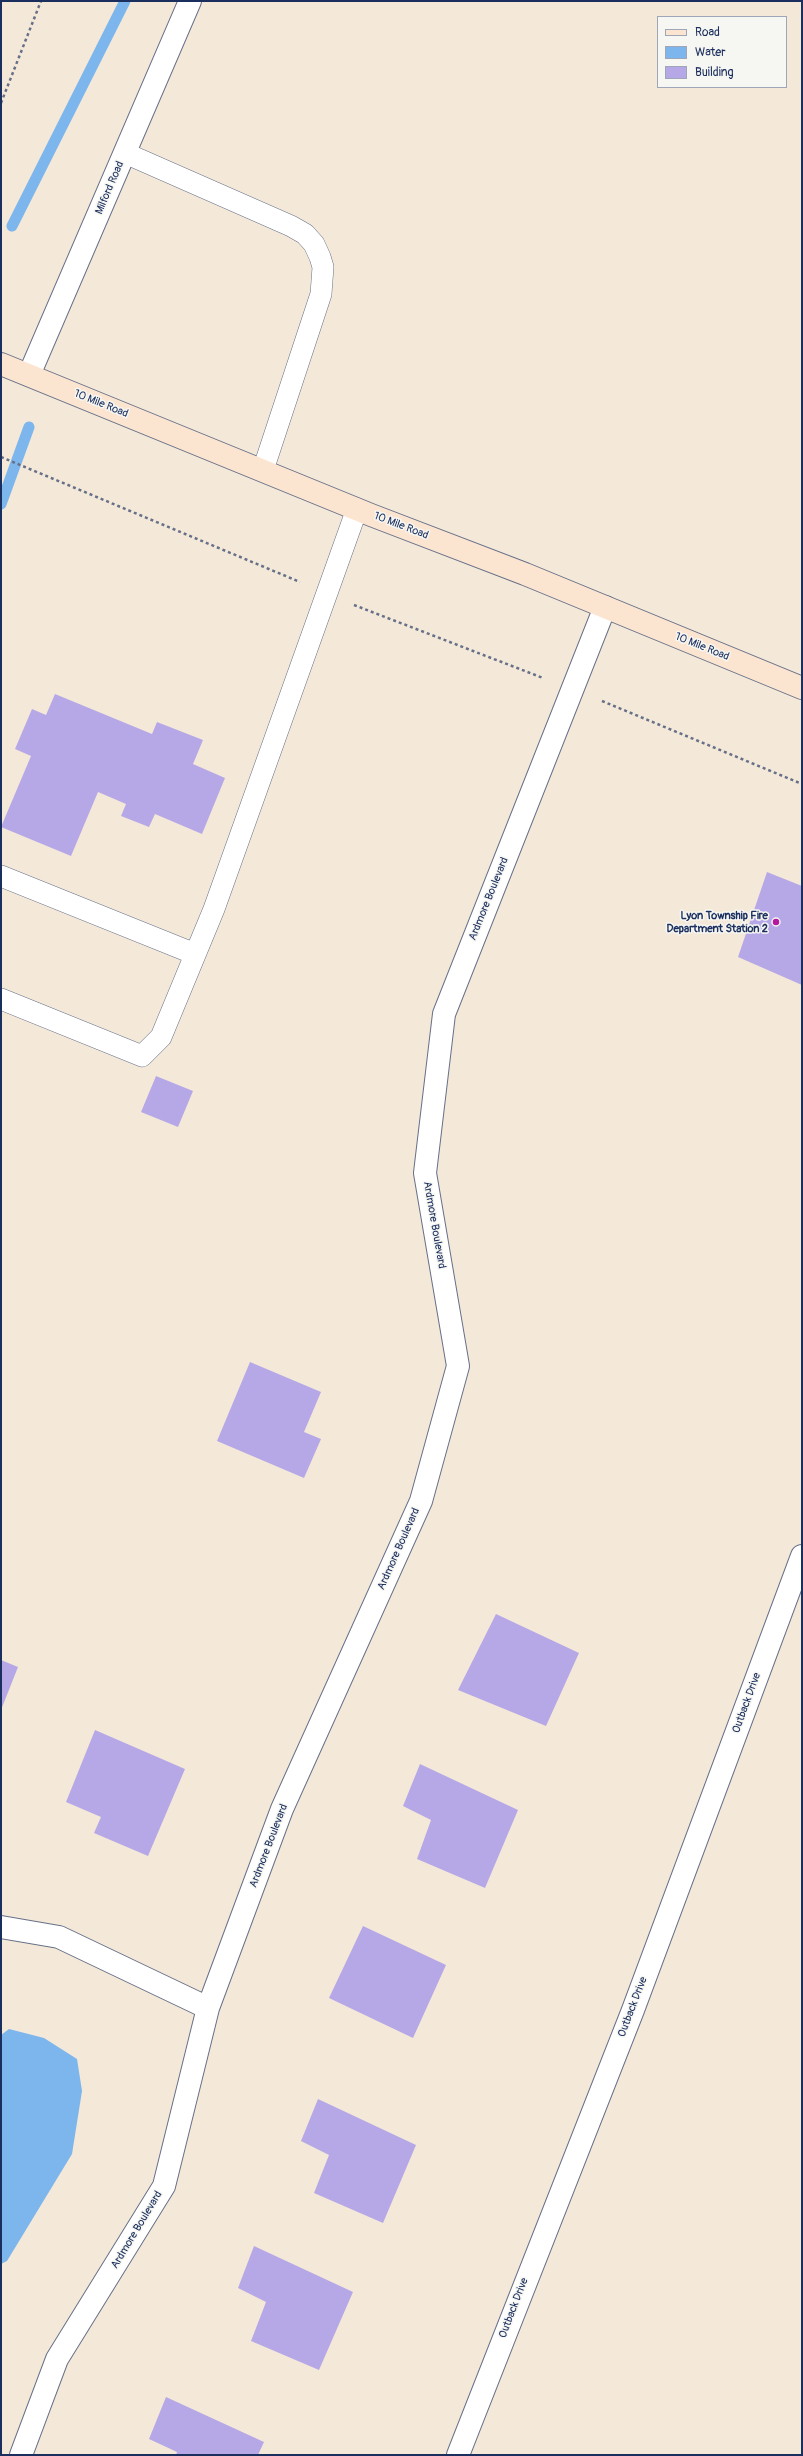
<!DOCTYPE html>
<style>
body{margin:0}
#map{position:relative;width:803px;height:2456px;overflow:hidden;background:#f4e9d8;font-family:Pangolin,sans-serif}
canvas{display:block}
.frame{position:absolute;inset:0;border:2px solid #1b2f5e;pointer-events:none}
.legend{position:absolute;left:657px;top:16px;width:130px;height:72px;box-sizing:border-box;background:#f6f6f2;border:1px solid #9ea6b7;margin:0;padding:5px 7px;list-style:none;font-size:12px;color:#1b2f5e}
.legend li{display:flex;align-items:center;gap:8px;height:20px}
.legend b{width:20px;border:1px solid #9ea6b7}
</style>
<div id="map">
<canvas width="803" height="2456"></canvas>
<div class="frame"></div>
<ul class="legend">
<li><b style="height:5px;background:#fce5d0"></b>Road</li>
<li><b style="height:11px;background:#7db5ed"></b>Water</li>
<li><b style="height:11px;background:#b6a8e7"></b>Building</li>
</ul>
</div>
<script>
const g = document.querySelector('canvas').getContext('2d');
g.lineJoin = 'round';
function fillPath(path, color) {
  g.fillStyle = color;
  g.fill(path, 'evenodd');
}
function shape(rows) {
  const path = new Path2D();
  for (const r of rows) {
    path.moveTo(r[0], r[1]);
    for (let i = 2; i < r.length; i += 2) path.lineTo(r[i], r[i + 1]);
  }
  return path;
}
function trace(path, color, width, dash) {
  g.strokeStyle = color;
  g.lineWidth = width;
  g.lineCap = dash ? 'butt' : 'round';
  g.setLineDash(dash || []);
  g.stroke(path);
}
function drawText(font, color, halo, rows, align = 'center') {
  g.font = font + ' Pangolin,sans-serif';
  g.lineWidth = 3;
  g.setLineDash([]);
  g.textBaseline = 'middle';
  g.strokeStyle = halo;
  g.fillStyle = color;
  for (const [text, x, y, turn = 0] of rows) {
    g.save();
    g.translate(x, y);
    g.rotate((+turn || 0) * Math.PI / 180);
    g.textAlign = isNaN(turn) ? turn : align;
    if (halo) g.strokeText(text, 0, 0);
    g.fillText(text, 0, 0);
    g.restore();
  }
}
const water = shape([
 [9,2029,44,2038,77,2059,82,2091,72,2154,7,2261,1,2264,1,2035]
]);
const stream = shape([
 [12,226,125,1],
 [1,504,29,427]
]);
const building = shape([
 [55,694,152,734,157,722,203,740,193,764,225,778,202,834,155,814,149,827,121,816,126,804,98,792,71,856,1,827,31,756,15,749,32,709,46,715],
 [767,872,802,886,802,985,738,957],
 [156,1076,193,1091,178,1127,141,1112],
 [250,1362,321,1392,304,1432,321,1439,304,1478,217,1441],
 [496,1614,579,1653,546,1726,458,1690],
 [1,1660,18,1667,1,1710],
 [95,1730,185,1769,148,1856,94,1833,101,1817,66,1802],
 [420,1764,518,1810,485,1888,417,1859,431,1820,403,1806],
 [363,1926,446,1965,413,2038,329,1998],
 [318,2099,416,2145,383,2223,314,2193,329,2155,301,2141],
 [254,2246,353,2292,319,2370,251,2341,266,2302,238,2288],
 [166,2397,264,2442,258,2455,176,2455,177,2452,149,2439]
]);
const path = shape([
 [1,103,41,1],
 [1,457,300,582],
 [354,605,543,678],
 [602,701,802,784]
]);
const service = shape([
 [125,153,291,226,305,234,314,244,320,257,323,267,321,294,263,470],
 [1,876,195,954],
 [1,999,142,1056,161,1037,214,909,357,509]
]);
const minor = shape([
 [1,1927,59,1937,208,2008],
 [21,2455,57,2359,164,2186,208,2008,282,1809,421,1501,458,1366,425,1173,444,1014,605,607],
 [458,2455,633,2010,802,1556]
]);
const tertiary = shape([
 [29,375,190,1]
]);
const secondary = shape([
 [1,364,371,515,525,574,802,688]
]);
const markers = [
 [776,922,4,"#b5179e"]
];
const streetNames = [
 ["Milford Road",110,188,-67],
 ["10 Mile Road",101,404,22],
 ["10 Mile Road",401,526,21],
 ["10 Mile Road",702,647,22],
 ["Ardmore Boulevard",489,899,-68],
 ["Ardmore Boulevard",434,1225,80],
 ["Ardmore Boulevard",399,1549,-66],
 ["Outback Drive",747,1703,-70],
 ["Ardmore Boulevard",269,1846,-69],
 ["Outback Drive",633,2007,-69],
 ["Ardmore Boulevard",137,2230,-59],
 ["Outback Drive",514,2308,-69]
];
const poiNames = [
 ["Lyon Township Fire",768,916],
 ["Department Station 2",768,929]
];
fillPath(water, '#7db5ed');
trace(stream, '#7db5ed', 11);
fillPath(building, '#b6a8e7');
trace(service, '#677089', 22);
trace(minor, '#677089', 24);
trace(tertiary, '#677089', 24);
trace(secondary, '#677089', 24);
trace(path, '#677089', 2.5, [3, 3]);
trace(service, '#fff', 21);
trace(minor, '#fff', 22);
trace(tertiary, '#fff', 22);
trace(secondary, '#fce5d0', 22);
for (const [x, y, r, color] of markers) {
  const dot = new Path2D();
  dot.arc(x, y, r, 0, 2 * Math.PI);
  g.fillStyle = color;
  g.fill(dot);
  trace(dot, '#f6f6f2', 1.5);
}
drawText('11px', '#1b2f5e', '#f6f6f2', streetNames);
drawText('bold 11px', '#1b2f5e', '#f6f6f2', poiNames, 'right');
</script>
